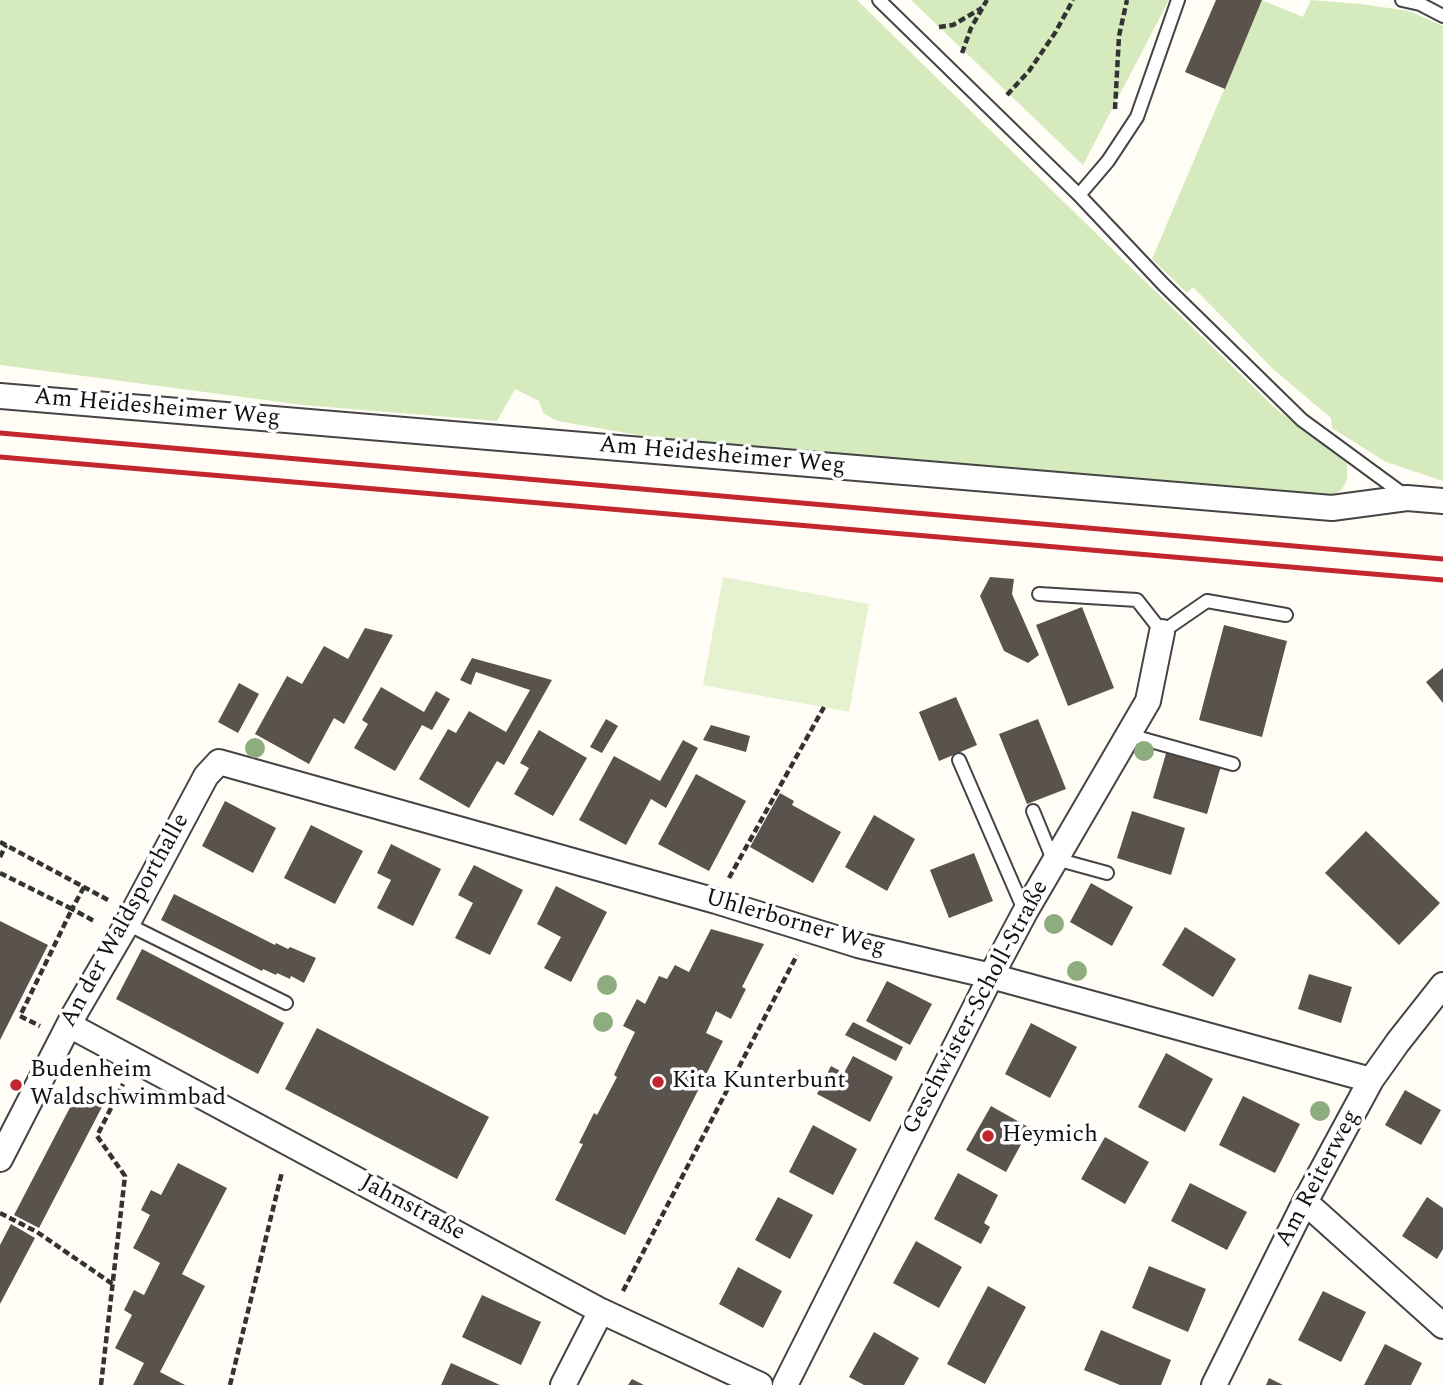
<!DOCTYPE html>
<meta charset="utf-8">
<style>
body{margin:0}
canvas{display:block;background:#fffdf5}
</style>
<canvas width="1443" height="1385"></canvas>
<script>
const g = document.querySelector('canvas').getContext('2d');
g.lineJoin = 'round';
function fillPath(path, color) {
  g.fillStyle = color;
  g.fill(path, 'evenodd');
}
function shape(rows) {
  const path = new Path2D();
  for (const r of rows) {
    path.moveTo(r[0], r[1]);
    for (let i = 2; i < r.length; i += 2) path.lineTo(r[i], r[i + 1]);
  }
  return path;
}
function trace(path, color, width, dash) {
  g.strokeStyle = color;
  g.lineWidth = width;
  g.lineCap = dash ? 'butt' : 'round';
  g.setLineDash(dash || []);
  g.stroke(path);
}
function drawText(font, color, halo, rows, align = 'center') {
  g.font = font + ' Spectral,serif';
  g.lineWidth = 7;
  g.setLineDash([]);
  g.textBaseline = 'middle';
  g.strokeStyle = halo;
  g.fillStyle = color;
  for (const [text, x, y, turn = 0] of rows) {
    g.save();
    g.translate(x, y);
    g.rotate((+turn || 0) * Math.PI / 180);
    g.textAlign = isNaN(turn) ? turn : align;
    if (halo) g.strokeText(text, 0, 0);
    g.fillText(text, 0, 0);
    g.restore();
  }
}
const green = shape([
 [0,0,857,0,1276,409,1347,463,1347,480,1342,489,1325,500,1015,469,679,442,557,421,543,413,539,401,515,389,497,421,303,405,0,365],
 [911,0,1169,0,1083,165],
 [1262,0,1303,17,1311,0,1361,4,1409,11,1443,26,1443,481,1386,462,1332,428,1331,418,1273,369,1193,287,1187,293,1152,259]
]);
const pitch = shape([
 [723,577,869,604,849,712,703,685]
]);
const building = shape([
 [1216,0,1262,0,1225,89,1185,72],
 [990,577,1014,579,1012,594,1039,655,1028,663,1004,651,980,596],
 [1082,607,1114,688,1068,706,1036,625],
 [1224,625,1287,641,1262,737,1199,720],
 [365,628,393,635,344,724,334,718,309,764,255,734,287,676,302,684,324,646,348,659],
 [472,658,552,680,504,765,497,761,469,808,419,779,448,729,456,733,469,711,506,732,530,690,476,672,471,685,460,680],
 [1443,668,1443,703,1426,682],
 [239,683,259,694,238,733,218,722],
 [381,687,424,712,436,691,450,699,432,730,422,725,395,771,354,748,368,724,362,720],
 [956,697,977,745,939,761,919,712],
 [606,719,618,726,602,753,590,747],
 [1038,719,1066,789,1027,804,999,734],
 [711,725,750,736,746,752,703,740],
 [539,730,587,758,553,816,514,794,529,768,520,763],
 [683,740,698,748,666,808,651,799,626,845,579,820,614,756,660,781],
 [1167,750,1221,766,1207,814,1153,798],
 [696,774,746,801,709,871,658,844],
 [780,793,794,801,792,805,841,832,813,883,750,847],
 [225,801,276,828,253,873,202,846],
 [1132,811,1185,828,1171,875,1117,858],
 [874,815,915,839,887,891,845,867],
 [311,825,363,851,335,904,284,878],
 [1366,831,1440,903,1399,945,1325,873],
 [391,844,441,869,413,926,377,908,391,880,377,873],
 [974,853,993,901,949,918,930,870],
 [474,865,523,890,490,955,455,938,473,903,458,895],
 [1091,883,1133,907,1112,946,1070,922],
 [556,886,607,912,571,982,544,968,561,937,537,924],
 [174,894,275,945,276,943,288,949,290,947,316,958,304,983,291,976,290,979,277,973,276,975,263,969,262,971,161,920],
 [0,921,48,945,0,1040],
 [1185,927,1236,959,1213,997,1162,965],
 [711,929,764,944,742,987,746,989,731,1019,716,1011,706,1033,723,1041,625,1235,555,1200,583,1144,579,1143,594,1113,597,1115,617,1077,614,1075,635,1032,623,1026,637,999,645,1004,659,976,667,979,675,965,689,972],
 [142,949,284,1023,258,1074,116,999],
 [1309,974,1352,987,1341,1023,1298,1009],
 [887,981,932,1004,910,1045,866,1021],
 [853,1022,903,1047,896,1061,845,1035],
 [1031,1023,1077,1047,1050,1098,1005,1074],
 [317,1028,489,1117,457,1179,285,1089],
 [1166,1053,1213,1079,1185,1132,1138,1107],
 [853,1056,893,1077,870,1122,817,1094,831,1066,844,1073],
 [1405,1090,1441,1110,1421,1145,1385,1125],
 [78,1092,103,1105,39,1228,14,1215],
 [1243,1096,1300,1124,1275,1173,1219,1145],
 [991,1106,1030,1128,1006,1172,966,1150],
 [813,1125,857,1149,833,1195,789,1172],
 [1105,1137,1149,1162,1125,1204,1081,1179],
 [178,1163,227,1188,182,1274,205,1286,160,1372,185,1385,133,1385,144,1363,115,1348,132,1315,124,1310,134,1290,144,1295,160,1263,133,1248,150,1215,141,1210,151,1190,161,1195],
 [958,1173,998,1195,984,1223,990,1227,981,1244,934,1219],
 [1190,1183,1247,1212,1227,1250,1171,1221],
 [778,1197,813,1215,790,1259,755,1240],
 [1427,1197,1443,1208,1443,1249,1437,1259,1402,1236],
 [11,1224,35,1238,0,1304,0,1245],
 [916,1241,962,1267,939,1308,893,1283],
 [1149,1266,1206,1289,1188,1332,1132,1308],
 [738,1267,782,1291,763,1328,719,1304],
 [988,1286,1026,1307,985,1384,947,1364],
 [1323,1291,1366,1312,1341,1362,1298,1340],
 [482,1295,541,1322,521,1365,462,1337],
 [1101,1330,1171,1360,1161,1385,1120,1385,1084,1370],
 [874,1332,919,1358,904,1385,864,1385,849,1377],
 [1385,1344,1422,1363,1411,1385,1364,1385],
 [451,1363,500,1385,441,1385],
 [1269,1378,1283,1385,1266,1385],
 [632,1379,644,1385,628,1385]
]);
const path = shape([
 [939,27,953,25,982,8],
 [962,53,971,28,987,0],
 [1007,95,1029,71,1055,33,1073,0],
 [1115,109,1119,36,1127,0],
 [0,842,110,901],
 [0,857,6,845],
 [0,873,72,909,20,1016,40,1026],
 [729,878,824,707],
 [84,887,72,909,96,922],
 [0,1213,37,1232,114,1285],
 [623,1291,797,955],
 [101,1385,125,1176,97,1136,123,1084],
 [230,1385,282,1172]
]);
const service = shape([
 [879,0,1079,195,1163,284,1302,420,1407,497],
 [1402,0,1420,4,1443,16],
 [1079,195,1108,161,1137,117,1178,0],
 [1039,594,1137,600,1162,632,1207,601,1286,615],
 [1129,735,1233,764],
 [959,760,1025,912],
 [1033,811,1054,862],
 [1056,859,1107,873],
 [127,924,286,1003]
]);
const minor = shape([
 [0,396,1332,508,1407,498,1443,501],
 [69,1025,601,1311,760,1385],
 [0,1159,75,1013,127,924,206,776,219,762,716,901,858,945,991,976,1371,1080],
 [1305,1202,1443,1326],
 [563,1385,601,1311],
 [785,1385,991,976,1025,912,1148,701,1162,632],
 [1214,1385,1305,1202,1371,1080,1398,1042,1443,985]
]);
const rail = shape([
 [0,433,1443,559],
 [0,457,1443,580]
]);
const trees = [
 [255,748],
 [1144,751],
 [1054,924],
 [1077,971],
 [607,985],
 [603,1022],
 [1320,1111]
];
const markers = [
 [658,1082,7,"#c4262e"],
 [16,1085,7,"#c4262e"],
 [988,1136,7,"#c4262e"]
];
const streetNames = [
 ["Am Heidesheimer Weg",157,409,5],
 ["Am Heidesheimer Weg",722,457,5],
 ["An der Waldsporthalle",126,921,-61],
 ["Uhlerborner Weg",795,924,16],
 ["Geschwister-Scholl-Straße",977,1008,-62],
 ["Am Reiterweg",1319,1179,-62],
 ["Jahnstraße",412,1209,28]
];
const poiNames = [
 ["Budenheim",30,1071],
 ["Waldschwimmbad",30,1099],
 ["Kita Kunterbunt",672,1082],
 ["Heymich",1002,1136]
];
fillPath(green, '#d5ebbd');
fillPath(pitch, '#e6f2cf');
fillPath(building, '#5a524d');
trace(service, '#444', 16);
trace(minor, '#444', 28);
trace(path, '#333', 4.5, [7, 3.5]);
trace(service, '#fff', 12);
trace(minor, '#fff', 24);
trace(rail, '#c4262e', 5);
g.fillStyle = '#8dad7f';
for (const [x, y] of trees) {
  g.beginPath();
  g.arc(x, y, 10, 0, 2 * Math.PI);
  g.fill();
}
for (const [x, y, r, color] of markers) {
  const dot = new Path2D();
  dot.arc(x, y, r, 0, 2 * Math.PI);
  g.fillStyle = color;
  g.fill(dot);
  trace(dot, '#fff', 2.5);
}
drawText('24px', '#111', '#fff', streetNames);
drawText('24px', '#111', '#fff', poiNames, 'left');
</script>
